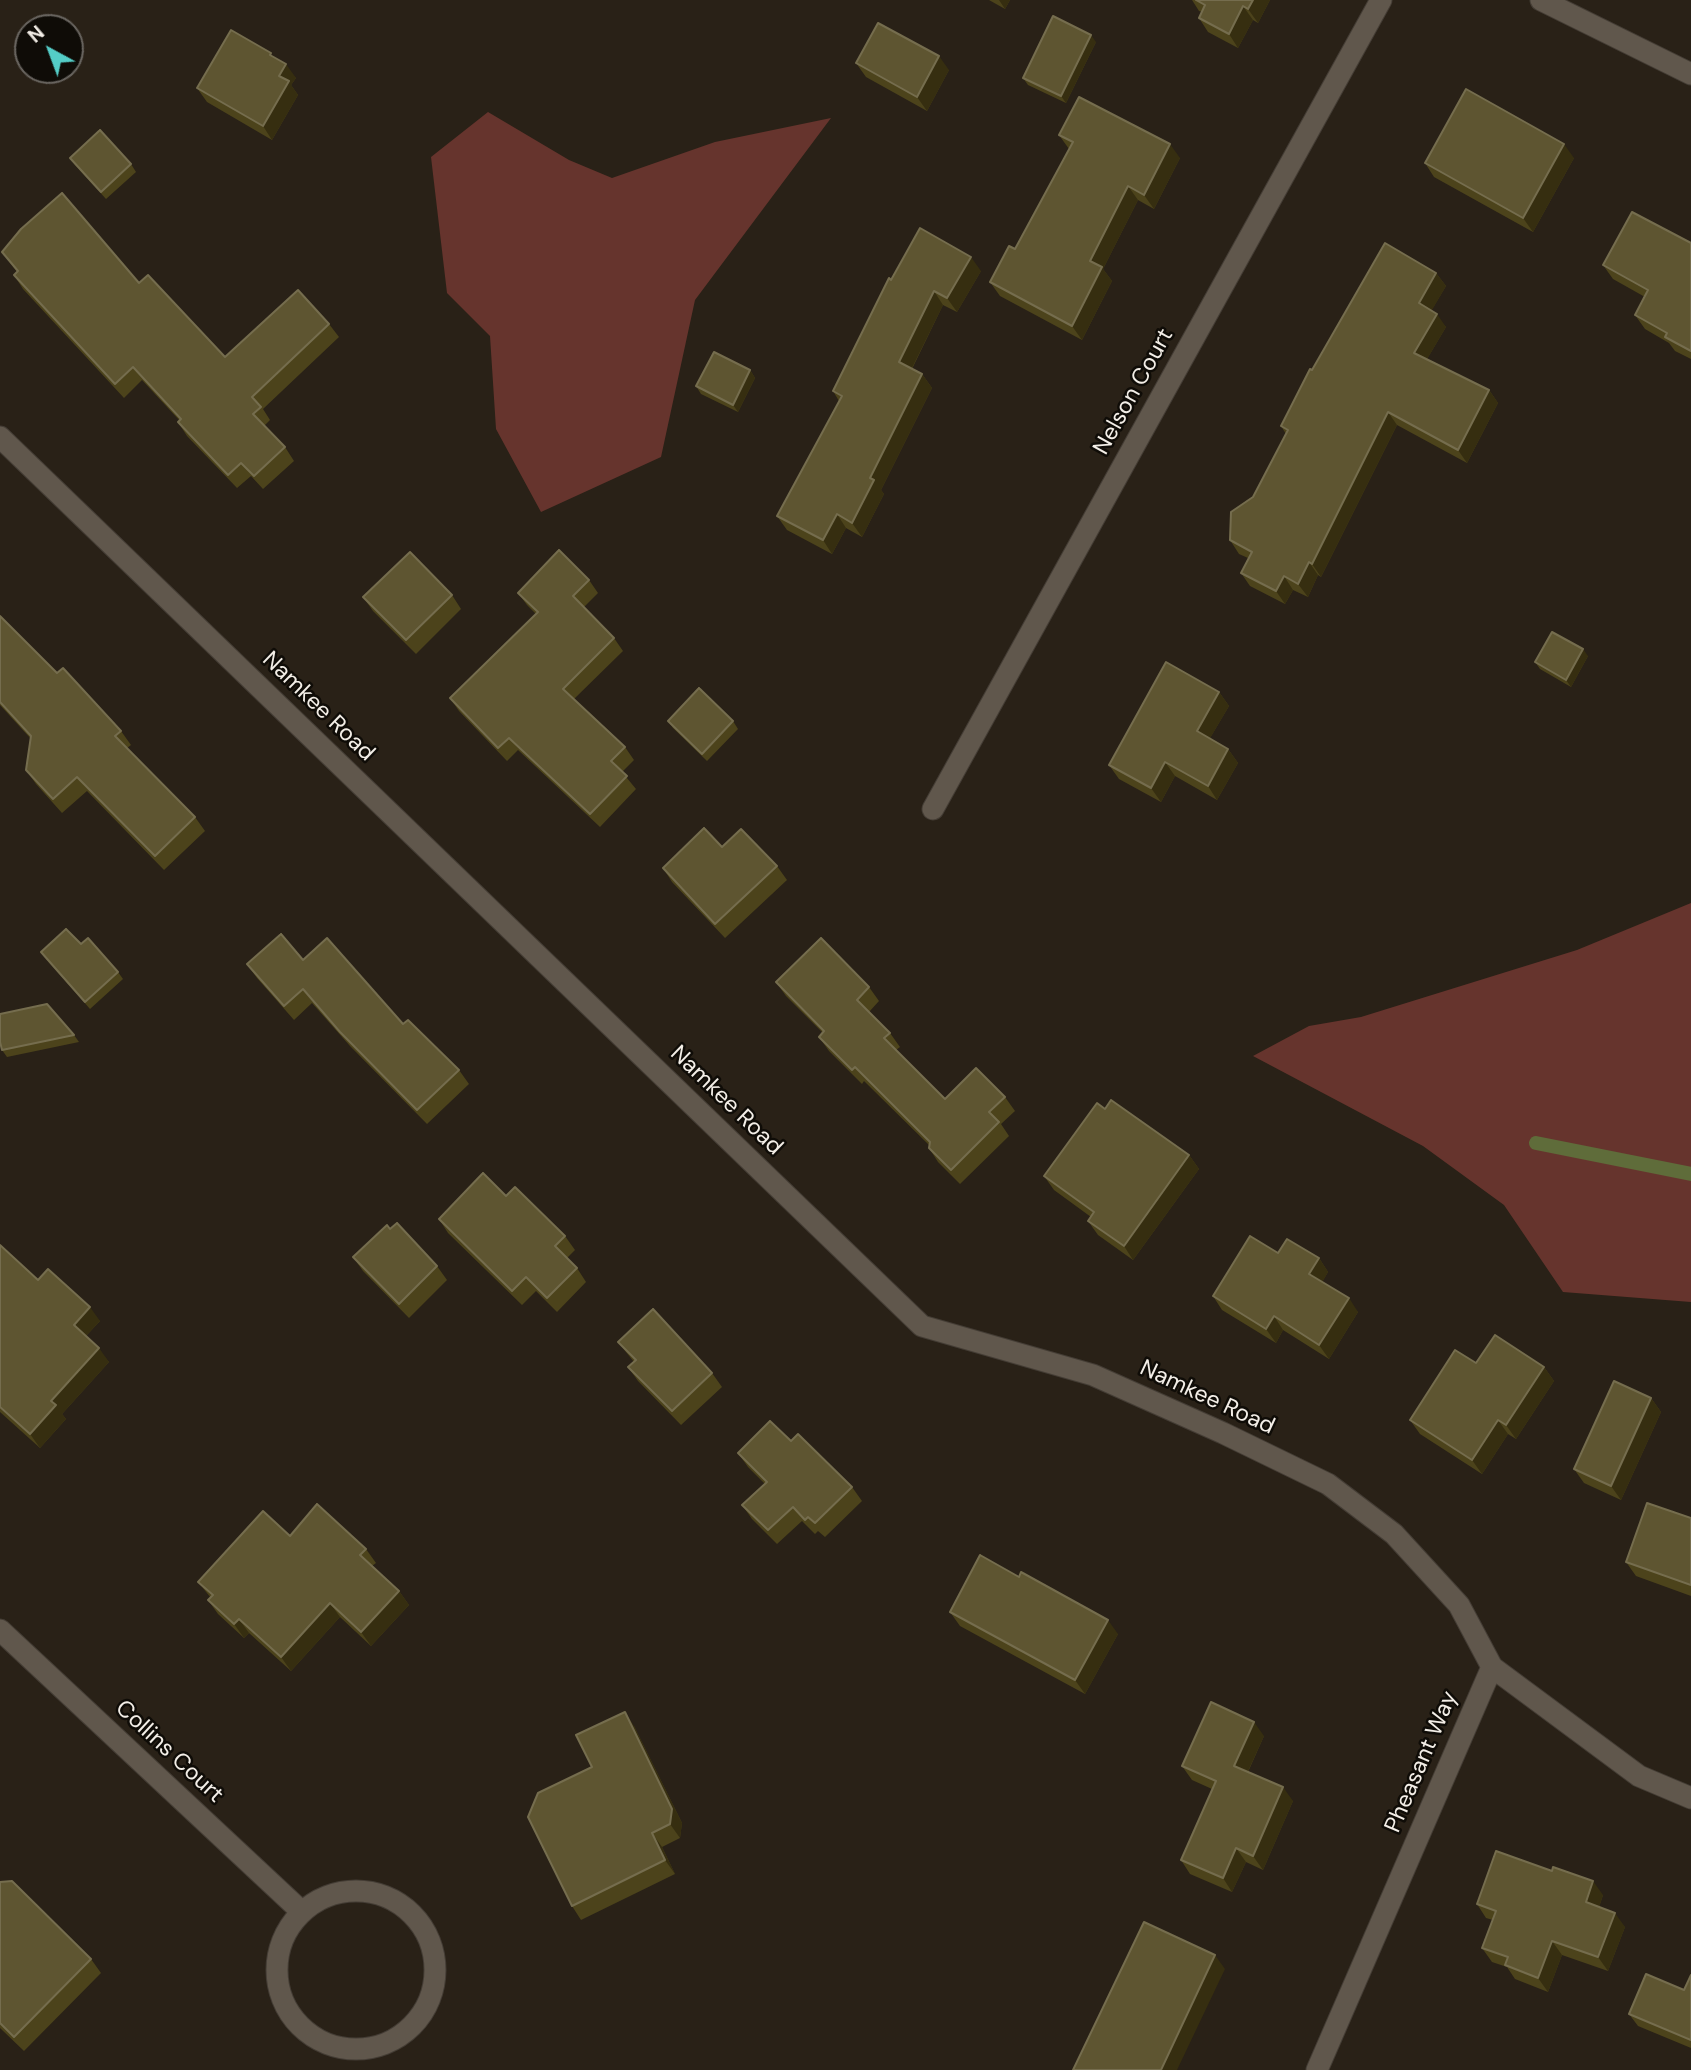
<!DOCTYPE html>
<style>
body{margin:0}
#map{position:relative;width:1691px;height:2070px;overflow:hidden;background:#292117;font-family:"DM Sans",sans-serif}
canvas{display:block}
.north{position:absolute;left:14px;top:14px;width:70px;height:70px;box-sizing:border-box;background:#0f0c07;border:2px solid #6a6661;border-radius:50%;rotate:319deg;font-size:19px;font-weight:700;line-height:28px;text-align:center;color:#f3eee7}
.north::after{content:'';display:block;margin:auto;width:24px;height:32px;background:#54cdc7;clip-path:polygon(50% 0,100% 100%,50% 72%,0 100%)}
</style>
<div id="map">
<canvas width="1691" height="2070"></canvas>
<div class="north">N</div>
</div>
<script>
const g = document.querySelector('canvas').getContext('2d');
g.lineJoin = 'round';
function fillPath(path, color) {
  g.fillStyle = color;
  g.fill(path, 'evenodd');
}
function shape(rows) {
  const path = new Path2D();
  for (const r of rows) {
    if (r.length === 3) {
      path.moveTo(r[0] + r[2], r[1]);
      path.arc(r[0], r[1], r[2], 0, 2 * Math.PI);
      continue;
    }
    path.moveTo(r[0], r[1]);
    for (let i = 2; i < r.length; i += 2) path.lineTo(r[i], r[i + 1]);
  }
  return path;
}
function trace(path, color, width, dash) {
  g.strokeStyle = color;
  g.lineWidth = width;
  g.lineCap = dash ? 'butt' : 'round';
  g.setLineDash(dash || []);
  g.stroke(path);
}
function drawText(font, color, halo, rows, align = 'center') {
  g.font = font + ' "DM Sans",sans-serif';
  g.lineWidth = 5;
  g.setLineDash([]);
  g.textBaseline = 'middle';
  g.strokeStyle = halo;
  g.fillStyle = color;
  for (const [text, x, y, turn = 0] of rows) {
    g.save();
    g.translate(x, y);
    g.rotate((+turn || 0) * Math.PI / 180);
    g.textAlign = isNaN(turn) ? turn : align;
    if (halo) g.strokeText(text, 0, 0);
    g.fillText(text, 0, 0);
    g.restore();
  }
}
const green = shape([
 [488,112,569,160,612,178,715,142,831,118,695,300,661,457,541,512,496,429,490,336,447,293,431,157],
 [1691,903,1691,1302,1563,1292,1504,1205,1423,1146,1253,1056,1309,1026,1361,1017,1577,950]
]);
const stream = shape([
 [1536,1143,1691,1174]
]);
const minor = shape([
 [1541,0,1691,74],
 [0,437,922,1326,1093,1375,1223,1433,1328,1484,1394,1534,1459,1605,1492,1667],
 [933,809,1381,0],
 [0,1630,302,1912],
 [356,1970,79],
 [1317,2070,1492,1667,1639,1776,1691,1798]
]);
const wall = shape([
 [989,0,1010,0,1005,9],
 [1192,0,1270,0,1258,23,1253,20,1238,48,1208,32,1199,18,1202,12,1199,11],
 [1096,42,1066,103,1028,85,1023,78],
 [274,57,296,78,291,85,298,95,272,140,207,102,197,88],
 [856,63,949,70,927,111,866,77],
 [1059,135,1180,158,1154,209,1138,200,1103,269,1112,281,1082,340,1000,296,990,282,1015,249,1069,149],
 [70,158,131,164,136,172,106,199,75,165],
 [1574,158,1533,232,1434,177,1425,163],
 [1691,243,1691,359,1675,351,1669,343,1645,329,1635,315,1645,297,1613,279,1603,265],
 [2,252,139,283,225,357,329,324,339,337,263,409,270,420,264,426,285,447,294,461,263,489,251,476,237,488,187,436,178,422,180,421,142,380,124,398,23,289,14,275,17,272],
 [981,271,957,312,943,305,912,369,922,374,932,388,881,490,884,494,862,537,846,528,832,554,787,530,777,516,839,401,833,391,891,280],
 [1436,273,1446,286,1431,311,1446,327,1427,359,1489,390,1498,403,1467,463,1397,425,1321,577,1318,575,1308,597,1293,590,1285,604,1250,586,1241,573,1248,558,1239,554,1230,540,1253,497,1286,434,1281,426,1312,370],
 [750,370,755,378,738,412,701,394,696,386],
 [589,580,598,593,584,607,614,638,623,651,574,699,625,747,634,760,622,772,636,789,600,827,518,750,507,761,459,711,450,698,536,614,527,605,518,593],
 [452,595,461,609,416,654,373,611,363,597],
 [0,616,57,673,121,731,131,745,127,748,195,817,205,831,164,870,87,791,62,813,36,784,26,770,31,739,0,705],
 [1588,656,1571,687,1540,669,1535,662],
 [1219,692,1229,706,1210,738,1228,749,1238,763,1217,800,1175,776,1161,802,1119,779,1109,765],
 [668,721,733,721,738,729,707,761,673,728],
 [722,847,777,866,787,880,725,938,672,882,663,868],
 [81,944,118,972,123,979,90,1009,46,959,41,952],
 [303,960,403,1024,459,1070,469,1084,427,1124,350,1046,312,1003,294,1020,257,978,247,964],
 [776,982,869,987,879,1001,869,1012,890,1033,900,1047,896,1050,945,1099,1005,1097,1015,1111,1001,1124,1009,1136,960,1184,938,1162,929,1148,929,1145,864,1081,862,1084,829,1051,819,1037,823,1033,786,996],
 [74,1035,79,1042,7,1057,2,1050],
 [1105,1109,1189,1155,1199,1169,1133,1260,1098,1235,1088,1221,1091,1217,1054,1190,1044,1176],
 [506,1196,565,1236,575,1250,567,1258,577,1268,586,1282,557,1312,536,1291,522,1305,448,1233,439,1219],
 [390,1229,437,1266,447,1280,409,1318,363,1271,353,1257],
 [0,1245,38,1280,100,1321,86,1336,109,1362,62,1414,66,1419,40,1448,0,1412],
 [1278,1253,1319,1258,1328,1272,1322,1282,1358,1312,1329,1359,1283,1330,1276,1343,1222,1310,1213,1296],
 [618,1342,712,1373,722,1387,681,1425,638,1381,628,1367,634,1362],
 [1476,1363,1544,1367,1554,1381,1516,1439,1508,1434,1482,1474,1420,1434,1410,1420],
 [1651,1398,1661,1412,1621,1500,1584,1483,1574,1469],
 [791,1441,852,1487,862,1501,825,1537,818,1531,815,1534,802,1521,777,1544,752,1519,742,1505,765,1484,748,1467,738,1453],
 [1691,1518,1691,1596,1636,1576,1626,1562],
 [290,1536,366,1549,376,1563,372,1566,399,1591,409,1605,371,1646,340,1617,291,1671,249,1633,244,1638,218,1614,208,1600,211,1598,198,1582],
 [950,1612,1118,1634,1085,1694,960,1626],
 [634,1726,682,1823,680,1838,662,1847,675,1874,581,1920,572,1906,592,1767],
 [1264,1736,1248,1772,1293,1801,1263,1870,1246,1862,1232,1892,1190,1874,1181,1860,1212,1789,1192,1780,1182,1766],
 [0,1882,91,1959,101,1973,24,2051,0,2028],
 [1603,1895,1599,1907,1625,1927,1608,1971,1562,1955,1548,1992,1515,1979,1507,1967,1492,1962,1482,1948,1493,1920,1486,1918,1477,1904],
 [1691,1975,1691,2048,1638,2026,1629,2014,1684,1990]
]);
const shadedWall = shape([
 [999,0,1010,0,1005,9],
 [1253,0,1270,0,1258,23,1248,9],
 [1243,6,1253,20,1238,48,1229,34],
 [1091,35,1096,42,1066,103,1061,96],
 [939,56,949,70,927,111,917,97],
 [286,64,296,78,291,85,298,95,272,140,263,126,279,76],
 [1170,144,1180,158,1154,209,1144,195],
 [1564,144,1574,158,1533,232,1523,218],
 [1128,186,1138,200,1103,269,1112,281,1082,340,1072,326,1090,261],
 [971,257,981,271,957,312,947,298],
 [1436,273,1446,286,1428,317,1419,303],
 [934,291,943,305,908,376,899,362],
 [1437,314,1446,327,1423,366,1414,353],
 [750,370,755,378,738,412,733,405],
 [922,374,932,388,881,490,884,494,862,537,852,523,870,478],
 [1489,390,1498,403,1467,463,1458,450],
 [1388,412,1397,425,1321,577,1312,564],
 [837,514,846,528,832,554,823,540],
 [1309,562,1318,575,1308,597,1298,584],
 [1284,576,1293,590,1285,604,1276,591],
 [1583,649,1588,656,1571,687,1566,680],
 [1219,692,1229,706,1206,745,1197,731],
 [1228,749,1238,763,1217,800,1208,786],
 [1165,762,1175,776,1161,802,1151,788],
 [1189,1155,1199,1169,1133,1260,1124,1246],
 [1319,1258,1328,1272,1319,1288,1309,1274],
 [1349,1298,1358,1312,1329,1359,1319,1345],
 [90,1307,100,1321,83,1339,74,1325],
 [1274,1316,1283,1330,1276,1343,1266,1329],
 [99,1348,109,1362,62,1414,66,1419,40,1448,30,1434,51,1401],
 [1544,1367,1554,1381,1516,1439,1506,1425],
 [1651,1398,1661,1412,1621,1500,1611,1486],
 [1498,1420,1508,1434,1482,1474,1472,1460],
 [399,1591,409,1605,371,1646,361,1632],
 [330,1603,340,1617,291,1671,281,1657],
 [239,1619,249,1633,244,1638,234,1624],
 [1108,1620,1118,1634,1085,1694,1075,1680],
 [625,1712,634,1726,682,1823,680,1838,670,1824],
 [1254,1722,1264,1736,1244,1780,1234,1766],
 [1283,1787,1293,1801,1263,1870,1253,1856],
 [652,1833,662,1847,675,1874,665,1860],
 [1236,1848,1246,1862,1232,1892,1223,1878],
 [1593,1881,1603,1895,1596,1916,1586,1902],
 [1615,1913,1625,1927,1608,1971,1598,1957],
 [1552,1941,1562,1955,1548,1992,1538,1978],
 [1215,1955,1225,1969,1177,2070,1161,2070]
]);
const building = shape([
 [1196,0,1253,0,1248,9,1243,6,1229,34,1199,18,1205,5,1196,0],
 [1053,16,1091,35,1061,96,1023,78,1053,16],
 [878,23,939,56,917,97,856,63,878,23],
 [231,30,271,53,270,55,286,64,279,76,289,81,263,126,197,88,231,30],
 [1466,89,1564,144,1523,218,1425,163,1466,89],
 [1079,97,1170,144,1144,195,1128,186,1090,261,1102,267,1072,326,990,282,1009,246,1015,249,1073,142,1059,135,1079,97],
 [100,130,131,164,101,192,70,158,100,130],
 [62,193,139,283,148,275,225,357,298,290,329,324,252,397,261,407,253,414,285,447,254,476,241,463,228,475,178,422,181,419,133,367,115,384,14,275,18,271,2,252,21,229,62,193],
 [1632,212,1691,243,1691,351,1665,337,1667,333,1635,315,1648,290,1603,265,1632,212],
 [920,228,971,257,947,298,934,291,899,362,922,374,870,478,874,480,852,523,837,514,823,540,777,516,842,396,833,391,889,278,891,280,920,228],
 [1385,243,1436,273,1419,303,1437,314,1414,353,1489,390,1458,450,1388,412,1312,564,1309,562,1298,584,1284,576,1276,591,1241,573,1252,552,1230,540,1231,512,1253,497,1288,430,1281,426,1310,369,1312,370,1385,243],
 [714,352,750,370,733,405,696,386,714,352],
 [559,550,589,580,573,596,614,638,563,689,625,747,611,761,627,776,590,814,509,738,498,748,450,698,538,612,518,593,559,550],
 [410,552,452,595,406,640,363,597,410,552],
 [0,616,57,673,63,668,121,731,115,736,195,817,155,856,77,777,53,799,26,770,31,736,0,702,0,616],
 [1552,632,1583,649,1566,680,1535,662,1552,632],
 [1166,662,1219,692,1197,731,1228,749,1208,786,1165,762,1151,788,1109,765,1166,662],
 [699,688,733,721,702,754,668,721,699,688],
 [704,828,722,847,741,829,777,866,715,924,663,868,704,828],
 [66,929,81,944,88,938,118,972,85,1002,41,952,66,929],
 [281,934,303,960,327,938,403,1024,408,1020,459,1070,417,1110,340,1032,303,989,284,1006,247,964,281,934],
 [821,938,869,987,857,1000,890,1033,884,1038,945,1099,976,1068,1005,1097,989,1112,999,1122,951,1170,929,1148,930,1142,855,1067,852,1070,819,1037,824,1031,776,982,821,938],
 [47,1004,74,1035,2,1050,0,1042,0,1014,47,1004],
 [1111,1100,1189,1155,1124,1246,1088,1221,1094,1212,1044,1176,1097,1103,1105,1109,1111,1100],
 [483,1173,506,1196,515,1187,565,1236,555,1246,577,1268,547,1298,526,1277,512,1291,439,1219,483,1173],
 [397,1223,437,1266,399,1304,353,1257,387,1225,390,1229,397,1223],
 [1250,1236,1278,1253,1287,1239,1319,1258,1309,1274,1349,1298,1319,1345,1274,1316,1266,1329,1213,1296,1250,1236],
 [0,1245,38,1280,48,1269,90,1307,74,1325,99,1348,51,1401,56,1405,30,1434,0,1407,0,1245],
 [653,1309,712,1373,672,1411,628,1367,636,1360,618,1342,653,1309],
 [1495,1335,1544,1367,1506,1425,1498,1420,1472,1460,1410,1420,1455,1350,1476,1363,1495,1335],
 [1614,1381,1651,1398,1611,1486,1574,1469,1614,1381],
 [770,1421,791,1441,798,1434,852,1487,815,1523,808,1517,805,1520,793,1507,768,1530,742,1505,767,1482,738,1453,770,1421],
 [1647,1503,1691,1518,1691,1585,1626,1562,1647,1503],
 [317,1504,366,1549,360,1555,399,1591,361,1632,330,1603,281,1657,239,1619,234,1624,208,1600,213,1595,198,1582,263,1511,290,1536,317,1504],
 [980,1555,1019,1577,1021,1572,1108,1620,1075,1680,950,1612,980,1555],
 [1211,1702,1254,1722,1234,1766,1283,1787,1253,1856,1236,1848,1223,1878,1181,1860,1216,1781,1182,1766,1211,1702],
 [625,1712,672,1809,670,1824,652,1833,665,1860,572,1906,528,1817,538,1793,592,1767,576,1735,625,1712],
 [1496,1851,1552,1871,1553,1867,1593,1881,1586,1902,1615,1913,1598,1957,1552,1941,1538,1978,1505,1965,1508,1957,1482,1948,1496,1911,1477,1904,1496,1851],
 [12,1881,91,1959,14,2037,0,2023,0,1882,12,1881],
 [1144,1922,1215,1955,1161,2070,1073,2070,1144,1922],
 [1646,1974,1684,1990,1691,1975,1691,2040,1629,2014,1646,1974]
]);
const streetNames = [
 ["Nelson Court",1134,392,-61],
 ["Namkee Road",318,707,44],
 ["Namkee Road",726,1101,44],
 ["Namkee Road",1207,1398,25],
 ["Collins Court",169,1752,43],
 ["Pheasant Way",1422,1762,-67]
];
fillPath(green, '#66342d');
trace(stream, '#5f6c3a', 14);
trace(minor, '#443d35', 23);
trace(minor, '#60574c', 21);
fillPath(wall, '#4c431b');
fillPath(shadedWall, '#362e10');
fillPath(building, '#5e5531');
trace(building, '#756d4e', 2);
drawText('23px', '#f3eee7', '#0f0c07', streetNames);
</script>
